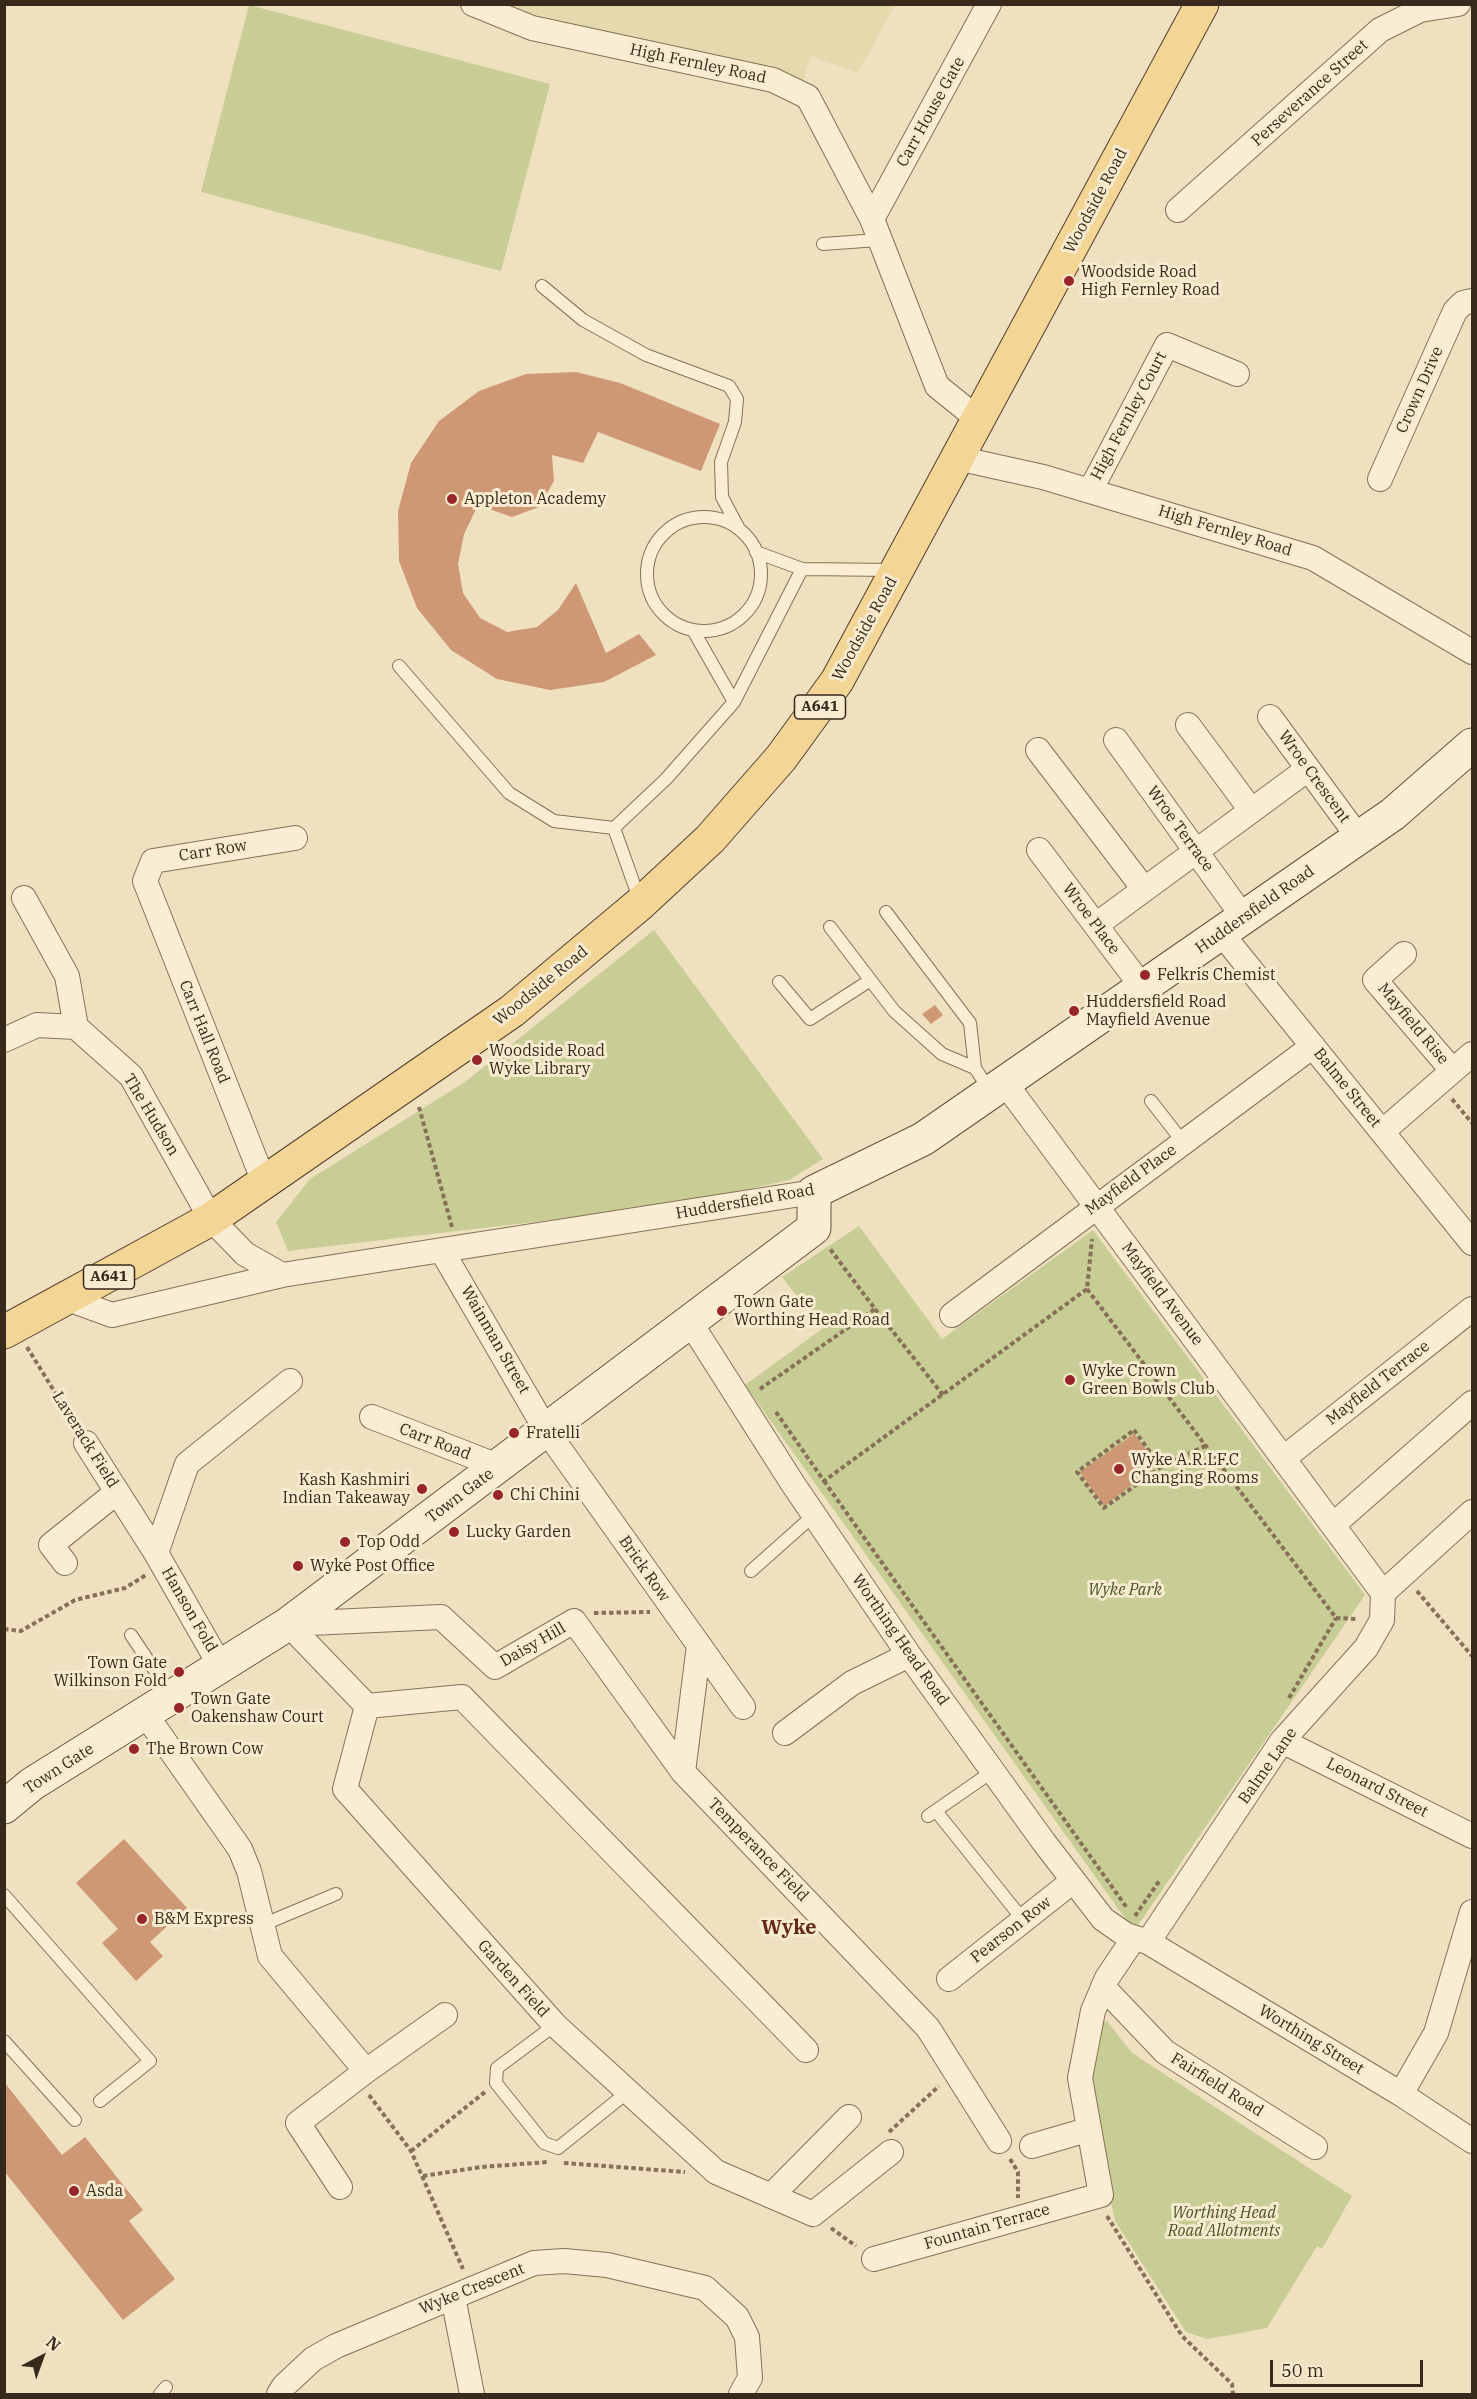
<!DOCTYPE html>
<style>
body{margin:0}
#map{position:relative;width:1477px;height:2399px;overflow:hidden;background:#efe0c0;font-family:"IBM Plex Serif",serif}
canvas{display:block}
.frame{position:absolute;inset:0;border:6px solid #37291c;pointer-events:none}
.north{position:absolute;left:12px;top:2327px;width:60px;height:60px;-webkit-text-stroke:4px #f6eacf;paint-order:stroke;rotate:41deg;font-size:16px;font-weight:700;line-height:24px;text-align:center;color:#37291c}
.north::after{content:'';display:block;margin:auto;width:21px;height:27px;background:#37291c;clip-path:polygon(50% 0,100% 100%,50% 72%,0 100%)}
.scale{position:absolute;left:1270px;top:2360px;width:153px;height:27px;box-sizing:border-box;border:3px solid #37291c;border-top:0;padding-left:8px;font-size:18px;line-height:21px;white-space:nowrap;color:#37291c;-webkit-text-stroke:4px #f6eacf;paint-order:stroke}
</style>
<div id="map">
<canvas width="1477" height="2399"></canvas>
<div class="frame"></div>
<div class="north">N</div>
<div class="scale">50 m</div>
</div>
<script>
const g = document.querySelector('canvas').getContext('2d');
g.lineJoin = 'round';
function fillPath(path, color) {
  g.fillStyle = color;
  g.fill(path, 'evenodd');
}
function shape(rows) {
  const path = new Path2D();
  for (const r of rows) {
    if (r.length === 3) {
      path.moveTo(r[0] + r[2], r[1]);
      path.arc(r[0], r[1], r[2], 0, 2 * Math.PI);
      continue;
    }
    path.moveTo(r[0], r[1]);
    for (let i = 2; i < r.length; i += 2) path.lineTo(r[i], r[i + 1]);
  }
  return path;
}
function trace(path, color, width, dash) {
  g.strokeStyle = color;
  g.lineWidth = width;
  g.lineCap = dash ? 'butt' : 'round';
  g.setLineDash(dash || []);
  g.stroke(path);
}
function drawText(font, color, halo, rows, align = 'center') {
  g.font = font + ' "IBM Plex Serif",serif';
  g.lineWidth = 6;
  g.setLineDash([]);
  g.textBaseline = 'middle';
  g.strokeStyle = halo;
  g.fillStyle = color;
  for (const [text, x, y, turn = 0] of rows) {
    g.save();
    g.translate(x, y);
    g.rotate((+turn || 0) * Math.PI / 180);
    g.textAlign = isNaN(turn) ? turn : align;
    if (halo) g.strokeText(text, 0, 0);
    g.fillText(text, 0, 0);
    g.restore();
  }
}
const farmland = shape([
 [496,5,895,5,858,73,811,56,803,81]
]);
const green = shape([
 [249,5,550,84,501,271,201,192],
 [654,930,823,1159,789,1180,740,1191,610,1213,288,1251,276,1222,310,1179,465,1082],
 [859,1226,942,1339,1093,1230,1365,1595,1134,1931,745,1385,822,1329,782,1277],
 [1107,2021,1132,2053,1352,2196,1322,2249,1317,2246,1267,2328,1208,2339,1186,2332,1115,2221,1094,2123,1088,2073,1101,2022]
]);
const building = shape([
 [576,372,620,383,720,424,701,471,598,432,583,463,552,455,554,481,539,507,512,517,478,505,464,534,458,564,463,593,480,618,507,632,537,627,558,610,576,583,606,653,639,634,656,655,604,682,550,690,497,679,451,650,417,608,399,561,398,511,411,463,439,421,479,391,526,374],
 [935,1005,943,1015,931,1024,922,1014],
 [1134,1434,1158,1465,1104,1506,1080,1472],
 [124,1839,187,1908,150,1942,163,1956,136,1981,102,1943,118,1929,76,1883],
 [4,2082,62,2155,85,2137,143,2210,129,2221,175,2279,123,2320,4,2171]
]);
const path = shape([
 [1452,1099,1472,1123],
 [419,1107,452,1227],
 [1087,1289,1336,1618,1357,1619],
 [875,1309,943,1395],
 [27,1347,75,1425],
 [760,1389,875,1309,830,1249],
 [776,1412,824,1481,1087,1289,1092,1239],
 [1134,1430,1161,1467,1104,1508,1077,1472,1134,1430],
 [1161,1467,1207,1445],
 [824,1481,1127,1908],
 [1417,1591,1472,1656],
 [594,1613,650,1612],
 [4,1629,21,1631,75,1600,125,1588,146,1575],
 [1289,1698,1336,1618],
 [1135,1916,1160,1880],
 [369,2095,411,2151,463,2269],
 [889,2132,939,2086],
 [411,2151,485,2092],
 [1010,2159,1018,2172,1018,2198],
 [564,2163,685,2172],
 [423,2176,481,2167,548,2162],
 [1107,2216,1182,2336,1232,2384,1233,2394],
 [831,2228,856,2246]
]);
const service = shape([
 [823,244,878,240],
 [542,286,583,320,646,355,729,386,737,399,735,422,721,462,722,497,738,527],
 [704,574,57],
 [756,552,802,569,893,570],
 [693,630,734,702],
 [399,666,509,793,554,821,614,828],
 [640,901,614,828,666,779,734,702,802,569],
 [886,912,970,1023,975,1068],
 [830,927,894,1011,942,1054,975,1068,990,1091],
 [779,982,810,1019,869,981],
 [1151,1101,1183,1142],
 [751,1571,814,1515],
 [131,1635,172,1696],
 [936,1811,1024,1921],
 [928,1816,993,1771],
 [4,1895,150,2061,100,2101],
 [262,1925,336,1894],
 [555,2025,497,2068,496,2083,544,2143,558,2148,619,2099],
 [4,2041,75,2120],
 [160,2394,166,2387]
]);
const minor = shape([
 [473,4,532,28,773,80,808,97,872,219,937,386,978,419],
 [1178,210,1380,30,1420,10,1458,4],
 [872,219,989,4],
 [957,458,1043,477,1313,558,1472,652],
 [1380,479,1455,311,1463,303,1472,301],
 [1090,491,1167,345,1237,374],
 [1270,717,1359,838],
 [1188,725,1251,810],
 [1116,740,1244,918],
 [1038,750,1144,889],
 [1039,850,1143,988],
 [24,898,67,976,76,1027],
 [1096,925,1308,769],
 [1221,933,1472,1243],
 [1404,954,1375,980,1452,1070],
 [4,1040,37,1025,76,1027,131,1076,211,1219,245,1254,282,1275,814,1192],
 [1005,1083,1383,1593],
 [1382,1132,1472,1054],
 [264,1182,145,881,153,861,295,838],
 [442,1251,546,1430,743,1707],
 [68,1299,112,1315,282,1275],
 [952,1315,1313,1046],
 [690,1322,793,1484,909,1655,1043,1841,1103,1919,1126,1935,1148,1942,1401,2094,1472,2141],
 [372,1417,498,1466],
 [86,1443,156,1553,221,1667],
 [1284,1458,1472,1309],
 [1333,1525,1472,1403],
 [156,1553,187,1464,290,1381],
 [65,1563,51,1545,117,1492],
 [1383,1593,1472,1512],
 [288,1624,441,1617,495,1667,574,1621,683,1772],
 [288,1624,367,1706],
 [699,1645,683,1772,928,2028,999,2141],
 [146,1715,240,1849,249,1871,270,1956,366,2071,445,2015],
 [785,1733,852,1683,909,1655],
 [1282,1741,1472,1836],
 [1148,1942,1282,1741,1366,1648,1382,1620,1383,1593],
 [949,1979,1073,1881],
 [1103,1987,1165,2052,1315,2147],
 [806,2050,462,1697,367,1706,345,1789,555,2025,716,2172,813,2214,891,2152],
 [1401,2094,1436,2033,1472,1912],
 [1032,2146,1087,2130],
 [340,2187,298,2123,366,2071],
 [771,2196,849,2117],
 [874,2259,1101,2195,1080,2078,1093,2011,1107,1978,1134,1938],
 [453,2297,472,2394],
 [279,2394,284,2386,313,2359,336,2346,534,2263,564,2261,607,2265,705,2288,737,2317,747,2337,750,2378,741,2394]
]);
const secondary = shape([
 [4,1807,32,1784,288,1624,814,1228,814,1192,923,1139,1393,814,1472,745]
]);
const primary = shape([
 [4,1332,211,1219,512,1011,641,903,710,839,781,758,837,681,1202,4]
]);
const markers = [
 [1069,281,6,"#982629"],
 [452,499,6,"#982629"],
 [1145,975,6,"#982629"],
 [1074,1011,6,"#982629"],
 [477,1060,6,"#982629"],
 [722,1311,6,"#982629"],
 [1070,1380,6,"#982629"],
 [514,1433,6,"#982629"],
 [1119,1469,6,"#982629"],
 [422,1489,6,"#982629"],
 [498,1495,6,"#982629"],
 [454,1532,6,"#982629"],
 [345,1542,6,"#982629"],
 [298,1566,6,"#982629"],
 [179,1672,6,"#982629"],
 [179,1708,6,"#982629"],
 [134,1749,6,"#982629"],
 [142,1919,6,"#982629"],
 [74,2191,6,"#982629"]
];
const shields = [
 [820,707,51],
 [109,1277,51]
];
const shieldNames = [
 ["A641",820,707],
 ["A641",109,1277]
];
const streetNames = [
 ["High Fernley Road",698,64,12],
 ["Perseverance Street",1310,93,-42],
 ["Carr House Gate",931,112,-61],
 ["Woodside Road",1096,201,-62],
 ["Crown Drive",1420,390,-66],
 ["High Fernley Court",1129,416,-62],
 ["High Fernley Road",1225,531,17],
 ["Woodside Road",865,629,-61],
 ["Wroe Crescent",1314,777,54],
 ["Wroe Terrace",1180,829,54],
 ["Carr Row",213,851,-9],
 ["Huddersfield Road",1255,910,-35],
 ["Wroe Place",1091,919,53],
 ["Woodside Road",541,986,-39],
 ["Mayfield Rise",1413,1024,50],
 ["Carr Hall Road",204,1032,68],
 ["Balme Street",1347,1088,51],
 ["The Hudson",151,1115,59],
 ["Mayfield Place",1131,1180,-36],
 ["Huddersfield Road",745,1202,-10],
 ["Mayfield Avenue",1162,1294,53],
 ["Wainman Street",495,1340,60],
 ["Mayfield Terrace",1378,1383,-38],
 ["Laverack Field",85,1440,58],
 ["Carr Road",435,1442,21],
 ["Town Gate",460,1496,-37],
 ["Brick Row",644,1569,55],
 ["Hanson Fold",189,1610,60],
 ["Worthing Head Road",900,1640,55],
 ["Daisy Hill",533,1645,-30],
 ["Balme Lane",1268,1766,-55],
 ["Town Gate",59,1769,-33],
 ["Leonard Street",1377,1788,27],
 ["Temperance Field",758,1850,46],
 ["Pearson Row",1011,1930,-38],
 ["Garden Field",513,1979,48],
 ["Worthing Street",1311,2040,31],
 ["Fairfield Road",1217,2085,32],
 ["Fountain Terrace",987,2227,-16],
 ["Wyke Crescent",472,2289,-22]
];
const poiNames = [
 ["Woodside Road",1081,272],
 ["High Fernley Road",1081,290],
 ["Appleton Academy",464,499],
 ["Felkris Chemist",1157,975],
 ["Huddersfield Road",1086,1002],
 ["Mayfield Avenue",1086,1020],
 ["Woodside Road",489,1051],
 ["Wyke Library",489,1069],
 ["Town Gate",734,1302],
 ["Worthing Head Road",734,1320],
 ["Wyke Crown",1082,1371],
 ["Green Bowls Club",1082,1389],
 ["Fratelli",526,1433],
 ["Wyke A.R.LF.C",1131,1460],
 ["Changing Rooms",1131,1478],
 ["Kash Kashmiri",410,1480,"right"],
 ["Indian Takeaway",410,1498,"right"],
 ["Chi Chini",510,1495],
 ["Lucky Garden",466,1532],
 ["Top Odd",357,1542],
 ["Wyke Post Office",310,1566],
 ["Town Gate",167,1663,"right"],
 ["Wilkinson Fold",167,1681,"right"],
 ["Town Gate",191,1699],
 ["Oakenshaw Court",191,1717],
 ["The Brown Cow",146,1749],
 ["B&M Express",154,1919],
 ["Asda",86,2191]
];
const parkNames = [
 ["Wyke Park",1125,1590],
 ["Worthing Head",1224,2213],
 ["Road Allotments",1224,2231]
];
const quarterNames = [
 ["Wyke",789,1928]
];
fillPath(farmland, '#e4daad');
fillPath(green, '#c7cd94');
fillPath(building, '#ce9874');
trace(service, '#887057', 14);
trace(minor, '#887057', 26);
trace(secondary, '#69513b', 35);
trace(primary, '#553e2c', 35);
trace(path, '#887057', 4, [4.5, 3]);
trace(service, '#f9edd3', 12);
trace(minor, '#f9edd3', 24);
trace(secondary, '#f9edd3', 33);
trace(primary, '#f3d596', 33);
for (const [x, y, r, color] of markers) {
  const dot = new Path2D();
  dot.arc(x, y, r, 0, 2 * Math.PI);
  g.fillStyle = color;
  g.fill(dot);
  trace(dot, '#f6eacf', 2);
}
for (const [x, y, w] of shields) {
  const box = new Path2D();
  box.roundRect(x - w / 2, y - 12, w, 24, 4.5);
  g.fillStyle = '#f6eacf';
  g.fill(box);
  trace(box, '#37291c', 1.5);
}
drawText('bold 15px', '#37291c', null, shieldNames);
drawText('16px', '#37291c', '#f6eacf', streetNames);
drawText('16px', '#37291c', '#f6eacf', poiNames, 'left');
drawText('italic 16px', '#485422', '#f6eacf', parkNames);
drawText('bold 20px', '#64291b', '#f6eacf', quarterNames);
</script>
